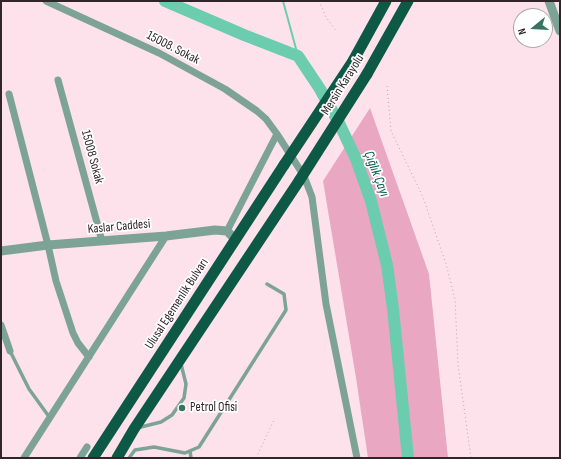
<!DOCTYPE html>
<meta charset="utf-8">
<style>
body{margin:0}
#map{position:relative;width:561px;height:459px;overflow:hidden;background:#fde2ec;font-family:"Sofia Sans Condensed",sans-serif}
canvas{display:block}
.frame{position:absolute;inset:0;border:2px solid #302629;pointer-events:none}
.north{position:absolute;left:513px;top:8px;width:40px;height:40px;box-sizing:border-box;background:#fff;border:1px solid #aca8a9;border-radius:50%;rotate:252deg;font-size:11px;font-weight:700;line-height:16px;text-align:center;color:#302629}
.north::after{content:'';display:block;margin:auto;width:14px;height:18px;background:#367461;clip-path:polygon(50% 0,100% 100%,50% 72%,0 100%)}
</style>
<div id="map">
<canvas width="561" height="459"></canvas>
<div class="frame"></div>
<div class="north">N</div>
</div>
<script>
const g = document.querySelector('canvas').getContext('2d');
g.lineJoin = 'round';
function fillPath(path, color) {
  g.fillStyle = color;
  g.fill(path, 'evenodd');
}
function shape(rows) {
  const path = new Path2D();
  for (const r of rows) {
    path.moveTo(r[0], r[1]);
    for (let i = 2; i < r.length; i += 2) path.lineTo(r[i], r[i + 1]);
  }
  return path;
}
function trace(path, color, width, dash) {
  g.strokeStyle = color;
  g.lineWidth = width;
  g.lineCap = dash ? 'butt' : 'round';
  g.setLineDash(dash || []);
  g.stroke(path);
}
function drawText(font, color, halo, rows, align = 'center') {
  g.font = font + ' "Sofia Sans Condensed",sans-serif';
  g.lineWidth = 3.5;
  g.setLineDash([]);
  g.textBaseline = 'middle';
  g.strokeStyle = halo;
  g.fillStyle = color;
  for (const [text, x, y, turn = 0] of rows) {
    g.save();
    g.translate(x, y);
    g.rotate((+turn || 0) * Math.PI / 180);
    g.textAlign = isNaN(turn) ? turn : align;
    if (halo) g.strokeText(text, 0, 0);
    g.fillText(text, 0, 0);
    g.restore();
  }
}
const green = shape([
 [370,108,429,274,448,458,368,458,356,378,323,181]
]);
const stream = shape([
 [283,1,298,56]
]);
const river = shape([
 [165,1,244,35,298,56,320,89,339,123,356,159,371,201,387,265,393,309,408,458]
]);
const path = shape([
 [319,1,326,17,336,31],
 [387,86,391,131,423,197,446,264,455,299,458,364,471,458],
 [256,458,275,418]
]);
const service = shape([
 [10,351,29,389,50,418],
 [137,428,161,422,172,415,184,398,186,384,181,364],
 [190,451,191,458],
 [129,458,135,450,154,447,185,453,199,447,286,310,284,294,267,284]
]);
const minor = shape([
 [46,1,159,53,225,89,257,111,266,119,277,134,304,176,312,197,326,304,357,458],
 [58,80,102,241],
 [9,94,48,245,56,281,73,333,78,343,89,357],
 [227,231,277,134],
 [1,325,10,351],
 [24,458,166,236],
 [80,458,87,447]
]);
const tertiary = shape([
 [549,1,560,31],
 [1,251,48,245,166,236,215,230,227,231,236,240]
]);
const trunk = shape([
 [353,61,386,1],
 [367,74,408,1],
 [93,458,284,165],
 [117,458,134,429,299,181]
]);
const trunkBridge = shape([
 [284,165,353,61],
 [299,181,367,74]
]);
const markers = [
 [182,408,4,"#367461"]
];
const streetNames = [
 ["15008. Sokak",173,48,27],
 ["Mersin Karayolu",343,85,-58],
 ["15008 Sokak",92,157,75],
 ["Kaslar Caddesi",119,227,-5],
 ["Ulusal Egemenlik Bulvarı",177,304,-57]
];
const poiNames = [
 ["Petrol Ofisi",190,408]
];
const waterNames = [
 ["Çığlık Çayı",376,174,69]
];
fillPath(green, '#eaa7c1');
trace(stream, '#6bcdae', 2);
trace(river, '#6bcdae', 12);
trace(path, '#b9a4ac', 1, [1, 3]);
trace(service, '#7da396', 3.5);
trace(minor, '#7da396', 7);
trace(tertiary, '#7da396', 9);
trace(trunk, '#0e5946', 11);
trace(trunkBridge, '#0e5946', 11);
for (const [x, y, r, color] of markers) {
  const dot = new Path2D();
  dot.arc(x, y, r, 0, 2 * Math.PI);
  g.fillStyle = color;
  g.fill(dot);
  trace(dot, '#fff', 1.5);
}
drawText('13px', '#302629', '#fff', streetNames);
drawText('13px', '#302629', '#fff', poiNames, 'left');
drawText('italic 14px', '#075b47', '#fff', waterNames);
</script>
